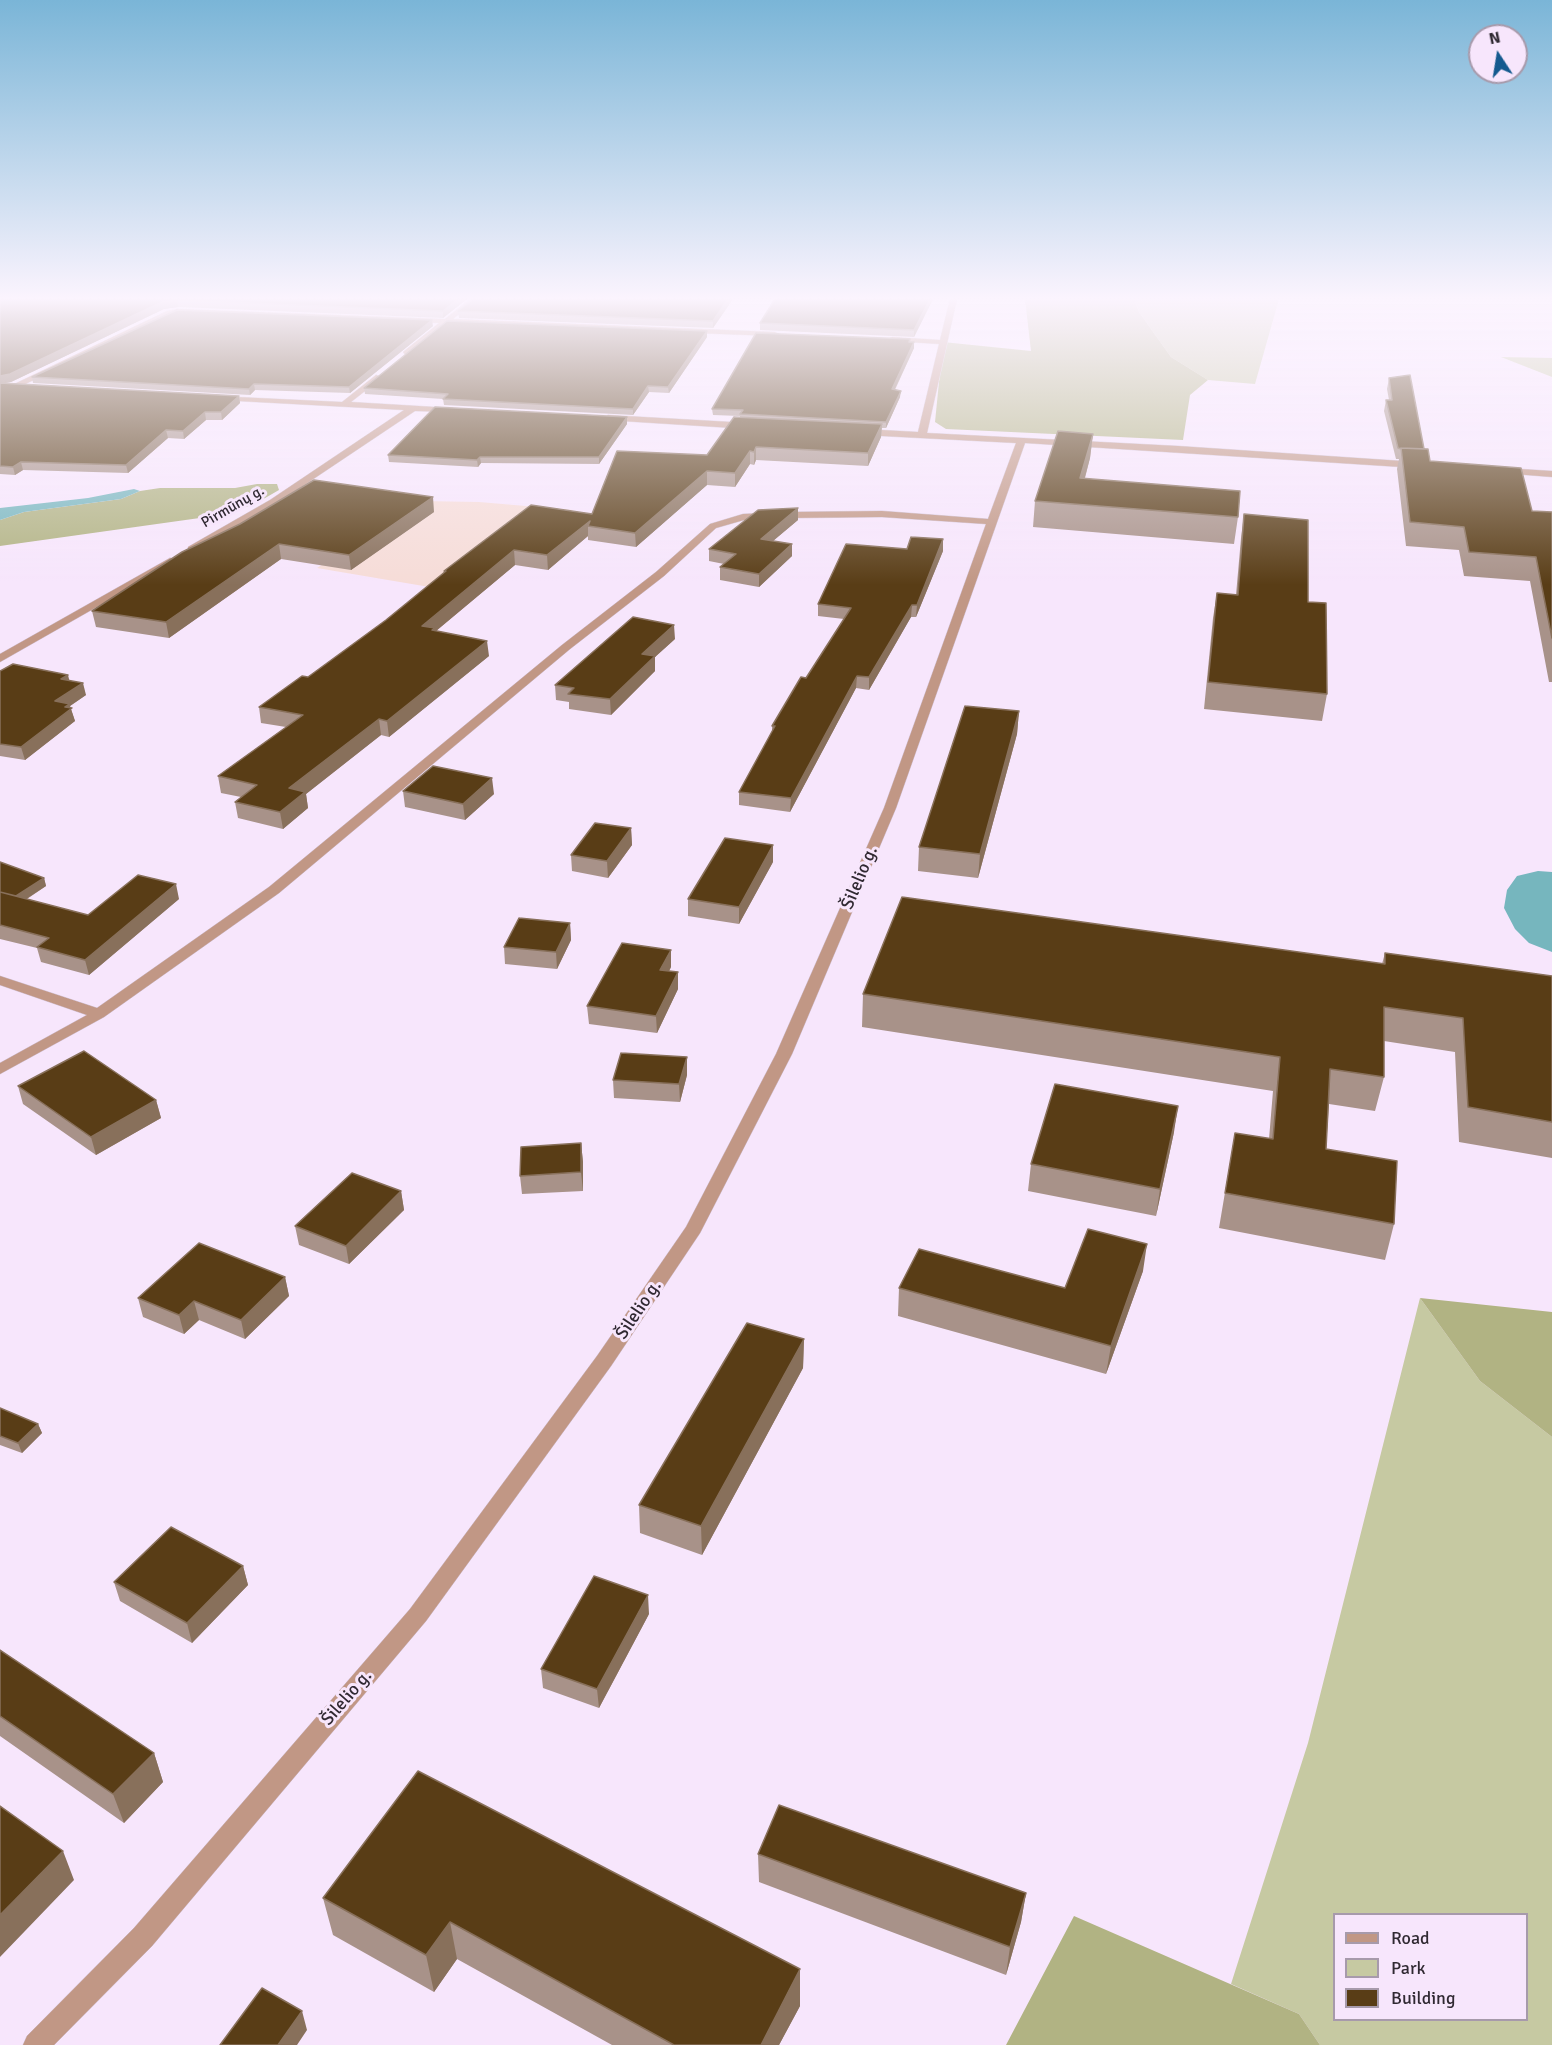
<!DOCTYPE html>
<meta charset="utf-8">
<style>
body{margin:0}
#map{position:relative;width:1552px;height:2045px;overflow:hidden;background:#f7e6fc;font-family:Signika,sans-serif}
canvas{display:block}
.legend{position:absolute;left:1333px;top:1913px;width:195px;height:108px;box-sizing:border-box;background:#f7e6fc;border:2px solid #a79aab;margin:0;padding:8px 10px;list-style:none;font-size:18px;color:#302932}
.legend li{display:flex;align-items:center;gap:12px;height:30px}
.legend b{width:30px;border:2px solid #a79aab}
.north{position:absolute;left:1468px;top:24px;width:60px;height:60px;box-sizing:border-box;background:#f7e6fc;border:2px solid #a79aab;border-radius:50%;rotate:348deg;font-size:16px;font-weight:700;line-height:24px;text-align:center;color:#302932}
.north::after{content:'';display:block;margin:auto;width:21px;height:27px;background:#155a8f;clip-path:polygon(50% 0,100% 100%,50% 72%,0 100%)}
</style>
<div id="map">
<canvas width="1552" height="2045"></canvas>
<ul class="legend">
<li><b style="height:8px;background:#c19785"></b>Road</li>
<li><b style="height:16px;background:#c6c9a2"></b>Park</li>
<li><b style="height:16px;background:#593d16"></b>Building</li>
</ul>
<div class="north">N</div>
</div>
<script>
const g = document.querySelector('canvas').getContext('2d');
g.lineJoin = 'round';
function fillPath(path, color) {
  g.fillStyle = color;
  g.fill(path, 'evenodd');
}
function shape(rows) {
  const path = new Path2D();
  for (const r of rows) {
    path.moveTo(r[0], r[1]);
    for (let i = 2; i < r.length; i += 2) path.lineTo(r[i], r[i + 1]);
  }
  return path;
}
function trace(path, color, width, dash) {
  g.strokeStyle = color;
  g.lineWidth = width;
  g.lineCap = dash ? 'butt' : 'round';
  g.setLineDash(dash || []);
  g.stroke(path);
}
function drawText(font, color, halo, rows, align = 'center') {
  g.font = font + ' Signika,sans-serif';
  g.lineWidth = 6;
  g.setLineDash([]);
  g.textBaseline = 'middle';
  g.strokeStyle = halo;
  g.fillStyle = color;
  for (const [text, x, y, turn = 0] of rows) {
    g.save();
    g.translate(x, y);
    g.rotate((+turn || 0) * Math.PI / 180);
    g.textAlign = isNaN(turn) ? turn : align;
    if (halo) g.strokeText(text, 0, 0);
    g.fillText(text, 0, 0);
    g.restore();
  }
}
const industrial = shape([
 [420,501,479,502,573,510,465,593,317,568]
]);
const green = shape([
 [1134,299,1279,299,1255,384,1208,380,1171,357,1139,312],
 [1501,357,1552,358,1552,377],
 [1420,1298,1480,1381,1552,1437,1552,2045,1320,2045,1299,2014,1231,1984,1308,1743],
 [1334,1914,1526,1914,1526,2020,1334,2020]
]);
const forest = shape([
 [1025,299,1134,299,1139,312,1171,357,1208,380,1190,395,1183,440,946,429,935,422,943,342,1031,351],
 [257,484,277,484,279,490,253,505,214,516,0,546,0,520,24,512,121,499,140,491,160,488,235,488],
 [1420,1298,1552,1312,1552,1437,1480,1381],
 [1074,1916,1299,2014,1320,2045,1006,2045]
]);
const water = shape([
 [134,489,140,491,121,499,24,512,0,520,0,508,88,498],
 [1538,871,1552,872,1552,952,1529,943,1515,929,1504,908,1507,890,1517,876]
]);
const minor = shape([
 [470,299,478,299,453,319,775,332,779,334,775,336,448,324,406,356,403,352,439,323,178,313,169,315,15,389,8,387,167,311,178,309,445,319,470,299],
 [950,299,957,299,927,433,1178,446,1417,462,1421,465,1417,468,1025,443,896,808,792,1054,700,1233,611,1366,426,1621,152,1946,54,2045,23,2045,27,2036,134,1928,410,1609,597,1356,686,1227,776,1054,884,808,986,524,882,517,789,518,744,520,716,528,664,576,570,649,279,893,104,1017,0,1074,0,1063,87,1015,0,985,0,976,97,1008,269,887,562,645,656,572,710,524,743,514,789,512,882,511,988,519,1016,443,863,435,859,432,863,429,918,432,939,344,892,341,888,339,892,337,940,340,950,299],
 [376,375,383,377,351,402,452,408,456,410,452,412,415,411,276,504,194,551,188,551,188,547,270,500,404,410,219,400,215,398,216,396,342,402,376,375],
 [608,415,749,423,753,426,749,429,605,420,604,418,608,415],
 [1504,468,1552,471,1552,477,1501,473,1501,469,1504,468],
 [170,558,174,559,174,563,0,662,0,654,170,558]
]);
const wall = shape([
 [0,299,467,299,443,318,178,307,164,309,11,382,4,383,239,396,240,403,222,420,206,420,184,439,168,438,128,473,23,470,15,475,0,474],
 [473,299,733,299,713,328,459,318,458,311],
 [933,299,914,337,760,330,760,323],
 [433,326,350,393,255,390,250,395,33,383,32,377],
 [707,337,669,393,649,392,633,415,444,405,443,399,365,394,364,388],
 [910,339,910,342,914,348,895,390,900,397,886,428,882,428,881,437,868,466,756,460,754,465,750,464,735,487,707,485,636,547,588,540,588,536,548,570,515,565,436,631,489,656,389,737,381,735,306,794,308,808,283,829,238,818,235,802,241,797,221,793,218,776,286,727,261,723,259,707,308,677,386,620,444,573,444,571,592,514,707,455,740,417,740,416,713,415,712,409],
 [1389,378,1430,461,1532,511,1552,512,1552,682,1549,682,1530,581,1464,576,1459,550,1406,546,1397,469,1399,459,1396,459,1384,411,1386,400,1389,400,1387,389],
 [627,417,627,424,599,464,481,463,478,467,389,462,388,455],
 [1093,434,1090,458,1085,478,1238,517,1234,544,1033,527,1035,501],
 [798,508,798,520,773,541,792,556,759,587,720,580,720,567,724,564,709,561,709,549],
 [434,512,351,570,281,559,169,638,96,627,92,611,182,552],
 [1244,514,1308,602,1327,694,1322,721,1204,709,1213,618,1217,593,1236,595,1241,538],
 [943,539,943,551,916,617,911,617,869,690,856,688,790,812,739,805,739,792,772,732,772,726,806,678,844,619,818,616,818,604],
 [675,639,655,657,655,671,611,715,569,709,569,702,556,700,555,685],
 [0,671,70,680,86,695,70,706,75,721,25,760,0,756],
 [1019,711,1017,734,978,878,918,871,919,847],
 [403,791,494,794,465,820,405,807],
 [631,828,632,845,608,878,572,871,571,855],
 [0,862,44,878,46,886,27,899,88,915,179,899,89,975,41,962,37,948,0,939],
 [773,862,739,924,688,916,688,899],
 [570,923,571,940,557,969,505,964,504,947],
 [1385,953,1552,976,1552,1158,1459,1142,1455,1052,1384,1041,1384,1077,1375,1111,1329,1104,1326,1149,1394,1224,1385,1260,1219,1228,1235,1133,1269,1139,1273,1091,862,1027,863,994,1382,964],
 [671,967,669,971,678,989,657,1033,589,1024,587,1006],
 [687,1057,687,1075,680,1102,614,1098,613,1080],
 [18,1086,156,1100,161,1118,96,1155,23,1104],
 [1174,1132,1156,1216,1028,1191,1031,1164],
 [581,1143,583,1162,583,1191,522,1194,520,1176],
 [401,1191,404,1210,349,1264,299,1245,295,1226],
 [1143,1271,1106,1374,898,1316,899,1288,1065,1288],
 [285,1277,289,1296,245,1339,199,1320,184,1334,143,1317,138,1298],
 [804,1339,803,1368,702,1555,640,1533,639,1505],
 [0,1408,38,1424,42,1433,22,1453,0,1445],
 [243,1566,248,1585,192,1643,120,1601,114,1582],
 [649,1614,599,1708,543,1688,541,1669],
 [0,1650,154,1753,163,1782,124,1823,0,1736],
 [418,1771,800,2006,779,2045,612,2045,457,1959,434,1992,333,1935,323,1898],
 [758,1854,1026,1893,1021,1922,1006,1975,759,1882]
]);
const shadedWall = shape([
 [458,299,467,299,443,318,443,311],
 [728,299,733,299,713,328,713,321],
 [930,299,933,299,914,337,914,330],
 [177,300,178,307,164,309,11,382,0,384,0,376,162,302],
 [432,320,433,326,350,393,349,387],
 [707,331,707,337,669,393,668,387],
 [914,342,914,348,892,395,892,389],
 [254,384,255,390,250,395,249,389],
 [648,386,649,392,633,415,633,409],
 [901,391,900,397,886,428,886,422],
 [239,396,240,403,222,420,221,412],
 [205,412,206,420,184,439,183,431],
 [627,417,627,424,599,464,599,457],
 [882,424,881,437,868,466,868,453],
 [166,430,168,438,128,473,126,465],
 [1093,434,1090,458,1078,503,1080,478],
 [756,447,756,460,754,465,754,452],
 [750,451,750,464,735,487,735,473],
 [480,457,481,463,478,467,477,460],
 [21,462,23,470,15,475,13,467],
 [707,471,707,485,636,547,635,533],
 [433,497,434,512,351,570,349,555],
 [798,508,798,520,761,551,761,539],
 [590,521,588,526,588,536,548,570,547,555],
 [943,539,943,551,916,617,917,605],
 [279,544,281,559,169,638,166,622],
 [792,544,792,556,759,587,759,574],
 [514,550,515,565,436,631,437,643,422,626],
 [912,605,911,617,869,690,869,677],
 [674,625,675,639,655,657,655,671,611,715,610,699,642,654],
 [487,641,489,656,389,737,387,721],
 [68,675,71,687,61,679],
 [857,676,856,688,790,812,791,798],
 [83,683,86,695,70,706,75,721,25,760,21,747,55,701],
 [1019,711,1017,734,978,878,980,854],
 [379,719,381,735,306,794,308,808,283,829,280,812,289,788],
 [492,778,494,794,465,820,463,804],
 [631,828,632,845,608,878,607,861],
 [773,845,773,862,739,924,739,907],
 [44,878,46,886,14,907,12,899],
 [176,884,179,899,89,975,85,960],
 [570,923,571,940,557,969,556,952],
 [671,950,671,967,661,987,660,970],
 [678,972,678,989,657,1033,656,1016],
 [687,1057,687,1075,680,1102,679,1084],
 [156,1100,161,1118,96,1155,91,1137],
 [1178,1106,1174,1132,1156,1216,1160,1189],
 [581,1143,583,1162,583,1191,581,1172],
 [401,1191,404,1210,349,1264,346,1246],
 [1147,1244,1143,1271,1106,1374,1111,1346],
 [285,1277,289,1296,245,1339,241,1320],
 [194,1301,199,1320,184,1334,179,1315],
 [804,1339,803,1368,702,1555,701,1526],
 [38,1424,42,1433,22,1453,18,1443],
 [243,1566,248,1585,192,1643,187,1623],
 [648,1595,649,1614,599,1708,597,1689],
 [154,1753,163,1782,124,1823,113,1794],
 [63,1851,74,1880,0,1957,0,1915],
 [1026,1893,1021,1922,1006,1975,1010,1947],
 [450,1922,457,1959,434,1992,426,1955],
 [800,1969,800,2006,779,2045,761,2045],
 [302,2011,307,2030,297,2045,278,2045]
]);
const building = shape([
 [0,299,458,299,443,311,177,300,162,302,10,374,0,376,0,299],
 [473,299,728,299,713,321,458,311,473,299],
 [775,299,930,299,914,330,760,323,775,299],
 [177,310,432,320,349,387,254,384,249,389,32,377,177,310],
 [447,321,707,331,668,387,648,386,633,409,443,399,448,394,364,388,447,321],
 [756,333,910,339,909,342,914,342,892,389,901,391,886,422,740,414,743,410,712,409,756,333],
 [1410,375,1424,449,1401,448,1401,449,1398,448,1386,400,1392,400,1389,378,1410,375],
 [0,383,239,396,221,412,205,412,183,431,166,430,126,465,21,462,13,467,0,466,0,383],
 [435,407,627,417,599,457,480,457,477,460,388,455,435,407],
 [734,417,882,424,868,453,756,447,754,452,750,451,735,473,707,471,635,533,588,526,590,521,547,555,514,550,422,626,435,628,432,630,487,641,387,721,379,719,289,788,305,792,280,812,235,802,257,785,218,776,303,715,259,707,302,676,308,677,386,620,446,571,444,571,531,505,592,514,617,451,707,455,734,417],
 [1058,431,1093,434,1080,478,1240,491,1238,517,1035,501,1058,431],
 [1401,448,1428,449,1430,461,1521,468,1532,511,1552,512,1552,638,1536,557,1469,552,1464,527,1410,522,1401,448],
 [314,480,433,497,349,555,279,544,166,622,92,611,182,552,240,524,314,480],
 [798,508,761,539,792,544,759,574,720,567,736,554,709,549,758,510,798,508],
 [1244,514,1308,520,1308,602,1326,603,1327,694,1208,682,1217,593,1238,595,1244,514],
 [911,537,943,539,917,605,912,605,869,677,857,676,791,798,739,792,775,726,772,726,801,677,806,678,851,608,818,604,846,544,907,549,911,537],
 [633,617,674,625,642,654,655,656,610,699,568,694,574,688,555,685,633,617],
 [13,664,68,675,61,679,83,683,55,701,70,704,65,707,72,708,21,747,0,744,0,671,13,664],
 [965,706,1019,711,980,854,919,847,965,706],
 [433,766,492,778,463,804,403,791,433,766],
 [595,823,631,828,607,861,571,855,595,823],
 [725,838,773,845,739,907,688,899,725,838],
 [0,862,44,878,16,896,0,892,0,862],
 [138,875,176,884,85,960,37,947,49,938,0,925,0,892,88,915,138,875],
 [902,897,1385,964,1385,953,1552,976,1552,1122,1468,1107,1463,1018,1384,1007,1384,1077,1330,1069,1326,1149,1397,1161,1394,1224,1225,1193,1235,1133,1273,1139,1280,1057,863,994,902,897],
 [519,918,570,923,556,952,504,947,519,918],
 [622,943,671,950,660,970,678,972,656,1016,587,1006,622,943],
 [84,1051,156,1100,91,1137,18,1086,84,1051],
 [621,1053,687,1057,679,1084,613,1080,621,1053],
 [1055,1084,1178,1106,1160,1189,1031,1164,1055,1084],
 [581,1143,581,1172,520,1176,521,1147,581,1143],
 [352,1173,401,1191,346,1246,295,1226,352,1173],
 [1088,1229,1147,1244,1111,1346,899,1288,919,1249,1065,1288,1088,1229],
 [199,1243,285,1277,241,1320,194,1301,179,1315,138,1298,199,1243],
 [747,1323,804,1339,701,1526,639,1505,747,1323],
 [0,1408,38,1424,18,1443,0,1436,0,1408],
 [171,1527,243,1566,187,1623,114,1582,171,1527],
 [594,1576,648,1595,597,1689,541,1669,594,1576],
 [0,1650,154,1753,113,1794,0,1716,0,1650],
 [418,1771,800,1969,761,2045,674,2045,450,1922,426,1955,323,1898,418,1771],
 [779,1805,1026,1893,1010,1947,758,1854,779,1805],
 [0,1806,63,1851,0,1915,0,1806],
 [262,1988,302,2011,278,2045,220,2045,262,1988]
]);
const farStreetnames = [
 ["Pirmūnų g.",233,507,-30]
];
const streetNames = [
 ["Šilelio g.",860,878,-67],
 ["Šilelio g.",639,1310,-56],
 ["Šilelio g.",347,1698,-49]
];
fillPath(industrial, '#f6dcd7');
fillPath(green, '#c6c9a2');
fillPath(forest, '#b1b383');
fillPath(water, '#76b6be');
trace(minor, '#d3c4d8', 1);
fillPath(minor, '#c19785');
fillPath(wall, '#a89289');
fillPath(shadedWall, '#88705b');
fillPath(building, '#593d16');
trace(building, '#88705b', 1.5);
const sky = g.createLinearGradient(0, 0, 0, 585);
sky.addColorStop(0, '#7ab5d7');
sky.addColorStop(0.51, '#fbf4fe');
sky.addColorStop(1, '#fbf4fe00');
g.fillStyle = sky;
g.fillRect(0, 0, 1552, 585);
drawText('15px', '#302932', '#f7e6fc', farStreetnames);
drawText('18px', '#302932', '#f7e6fc', streetNames);
</script>
